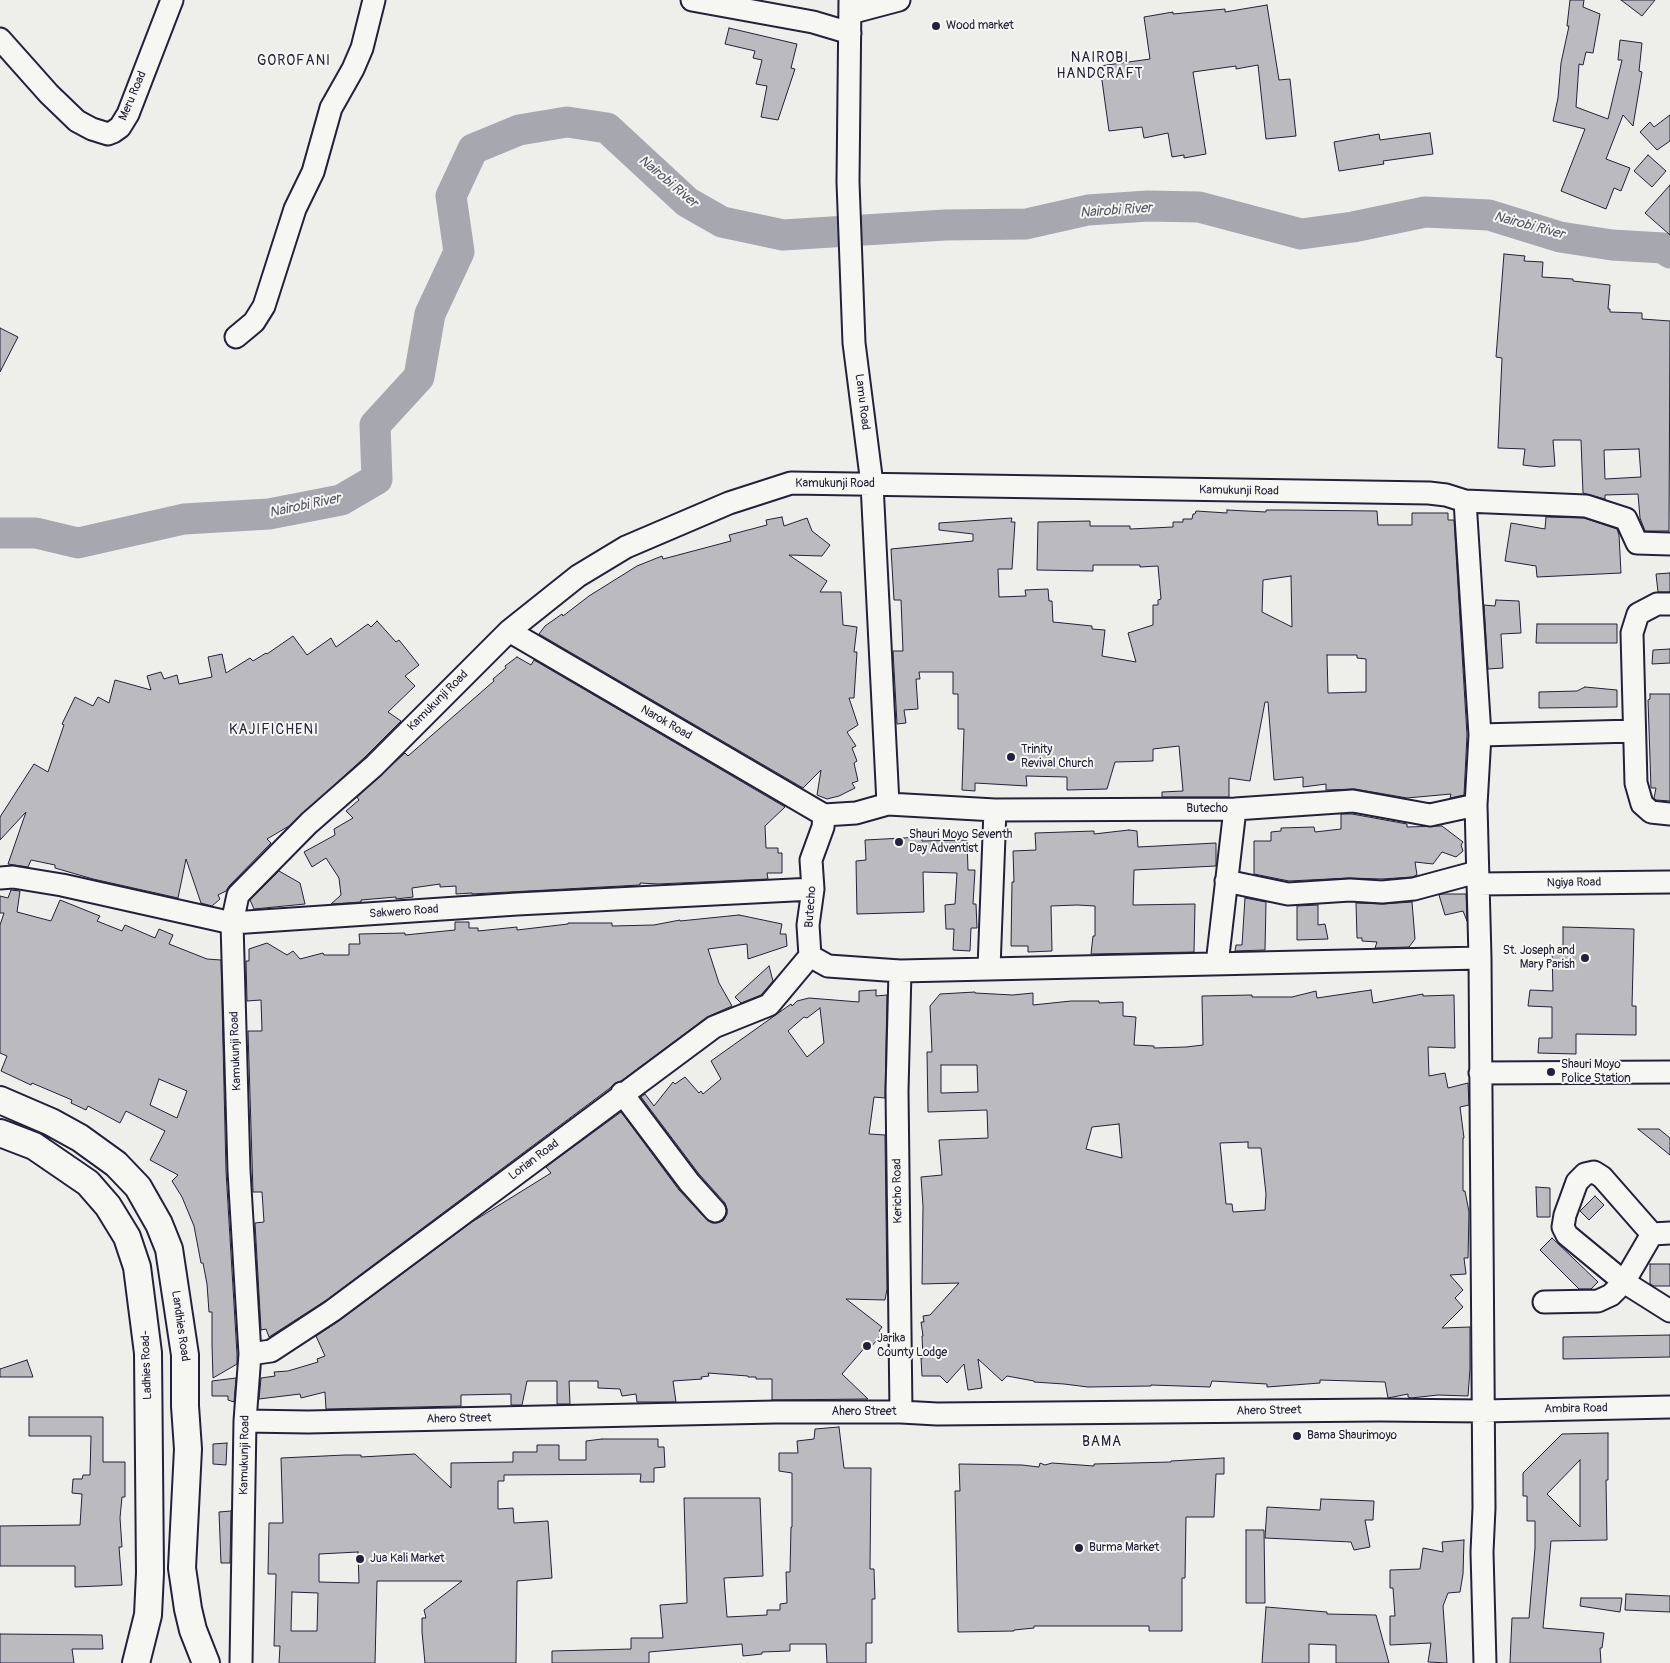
<!DOCTYPE html>
<style>
body{margin:0}
canvas{display:block;background:#eeeeeb}
</style>
<canvas width="1670" height="1663"></canvas>
<script>
const g = document.querySelector('canvas').getContext('2d');
g.lineJoin = 'round';
function shape(rows) {
  const path = new Path2D();
  for (const r of rows) {
    path.moveTo(r[0], r[1]);
    for (let i = 2; i < r.length; i += 2) path.lineTo(r[i], r[i + 1]);
  }
  return path;
}
function trace(path, color, width, dash) {
  g.strokeStyle = color;
  g.lineWidth = width;
  g.lineCap = dash ? 'butt' : 'round';
  g.setLineDash(dash || []);
  g.stroke(path);
}
function fillPath(path, color) {
  g.fillStyle = color;
  g.fill(path, 'evenodd');
}
function drawText(font, color, halo, rows, align = 'center') {
  g.font = font + ' Pangolin,sans-serif';
  g.lineWidth = 4;
  g.setLineDash([]);
  g.textBaseline = 'middle';
  g.strokeStyle = halo;
  g.fillStyle = color;
  for (const [text, x, y, turn = 0] of rows) {
    g.save();
    g.translate(x, y);
    g.rotate((+turn || 0) * Math.PI / 180);
    g.textAlign = isNaN(turn) ? turn : align;
    if (halo) g.strokeText(text, 0, 0);
    g.fillText(text, 0, 0);
    g.restore();
  }
}
const river = shape([
 [0,533,36,533,78,543,184,519,269,514,341,500,377,479,375,425,419,377,430,314,459,252,451,196,473,149,519,130,567,122,607,128,687,202,722,222,783,235,945,225,1026,224,1088,210,1148,206,1199,207,1301,234,1353,227,1425,212,1489,215,1560,237,1612,245,1663,248,1670,253]
]);
const building = shape([
 [1570,0,1584,0,1583,7,1600,14,1593,53,1586,52,1583,65,1579,64,1576,107,1608,119,1622,60,1618,60,1620,40,1642,43,1639,71,1642,72,1633,126,1623,115,1606,159,1630,168,1621,191,1614,188,1606,209,1561,191,1585,129,1553,121,1558,98,1561,63,1569,26,1567,26,1570,0],
 [1621,0,1655,0,1642,16,1621,0],
 [1267,5,1279,80,1290,79,1296,136,1266,139,1258,65,1236,69,1236,66,1193,72,1206,154,1184,158,1184,155,1172,157,1168,133,1144,138,1142,127,1109,131,1100,66,1150,59,1144,17,1173,12,1173,14,1225,9,1225,12,1267,5],
 [729,28,797,44,791,68,795,69,778,120,761,117,767,86,756,84,762,60,753,58,755,51,725,44,729,28],
 [1670,115,1670,141,1657,150,1640,132,1650,122,1654,127,1670,115],
 [1430,133,1433,154,1383,161,1384,164,1339,171,1334,142,1379,134,1380,140,1430,133],
 [1648,155,1666,171,1652,187,1634,171,1648,155],
 [1670,185,1670,235,1645,213,1670,185],
 [1504,254,1525,256,1524,261,1543,262,1542,277,1573,279,1573,281,1610,285,1608,309,1610,309,1610,312,1642,313,1642,319,1670,321,1669,531,1645,531,1640,518,1638,494,1605,495,1605,499,1583,493,1581,440,1553,440,1555,466,1540,467,1523,465,1525,449,1498,448,1502,358,1496,357,1504,254],
 [1639,449,1641,477,1605,479,1604,450,1639,449],
 [0,328,18,337,0,372,0,328],
 [1227,510,1266,512,1266,510,1285,510,1377,511,1378,525,1412,525,1412,513,1448,513,1448,520,1454,520,1467,735,1464,795,1450,798,1451,794,1407,798,1355,789,1326,790,1326,784,1303,787,1303,777,1274,780,1268,702,1265,702,1250,781,1229,778,1229,797,1162,797,1162,792,1183,791,1179,746,1153,749,1153,761,1115,762,1107,789,1067,790,1067,777,1026,776,1027,786,975,783,975,791,962,790,964,729,958,729,958,694,953,694,953,672,919,672,920,679,916,679,918,709,904,710,906,723,897,724,893,651,903,651,901,600,894,600,891,549,973,541,973,534,939,530,939,523,1012,518,1011,522,1015,522,1012,569,998,569,999,597,1026,596,1025,590,1048,589,1049,601,1052,601,1053,622,1092,626,1092,629,1105,630,1102,656,1136,662,1128,633,1153,625,1153,605,1158,605,1158,600,1161,599,1158,566,1140,567,1140,565,1093,565,1093,571,1037,570,1038,522,1090,521,1090,526,1130,526,1130,529,1173,527,1173,522,1183,522,1183,519,1192,519,1193,514,1195,514,1196,511,1227,513,1227,510],
 [1291,576,1292,627,1262,612,1263,580,1291,576],
 [1327,655,1357,655,1357,658,1366,659,1366,692,1328,693,1327,655],
 [782,517,784,526,807,518,812,531,830,545,822,556,789,555,827,581,820,592,841,592,843,625,857,627,854,652,857,652,854,698,849,698,858,725,847,732,856,746,852,748,857,761,854,763,858,781,852,783,855,788,839,796,827,799,817,795,821,770,803,788,539,634,545,626,562,614,563,616,589,596,637,566,662,556,663,559,731,541,729,535,767,525,766,520,782,517],
 [1546,517,1584,518,1617,529,1619,535,1621,573,1537,577,1536,566,1505,561,1511,523,1545,529,1546,517],
 [1670,573,1670,592,1658,592,1656,574,1670,573],
 [1496,600,1519,601,1521,633,1501,634,1503,668,1488,669,1484,605,1495,606,1496,600],
 [377,621,396,642,399,640,419,665,405,676,415,686,388,712,401,721,365,757,289,826,267,839,271,843,229,886,226,891,218,895,220,899,212,906,201,903,186,859,178,898,93,879,55,868,55,865,31,860,28,867,8,864,26,812,0,840,0,817,34,764,48,772,64,725,62,724,75,697,93,706,98,697,109,703,115,680,151,690,147,676,161,672,164,679,177,675,179,684,212,677,208,657,222,654,226,673,250,658,253,661,266,653,267,654,293,636,307,655,331,638,336,647,368,624,371,627,377,621],
 [1537,624,1617,624,1617,643,1536,643,1537,624],
 [1670,649,1670,663,1652,664,1653,650,1670,649],
 [517,657,531,665,534,660,785,807,765,826,766,848,778,848,778,853,782,853,782,873,767,873,768,879,658,884,640,883,640,885,472,894,472,893,456,894,456,886,440,887,440,884,412,888,413,897,396,899,396,897,361,900,361,902,331,904,341,895,339,878,326,858,312,867,304,852,335,835,334,829,353,818,346,811,359,800,357,797,405,753,408,756,494,681,493,679,506,668,505,666,517,657],
 [1585,687,1617,690,1617,707,1539,708,1539,692,1577,691,1585,687],
 [1650,694,1670,694,1670,801,1656,800,1654,798,1656,788,1651,788,1648,700,1650,699,1650,694],
 [1341,814,1352,814,1407,824,1407,827,1442,826,1463,842,1461,845,1463,851,1456,857,1442,852,1433,864,1415,862,1417,875,1412,877,1382,879,1349,878,1289,881,1254,874,1254,841,1271,841,1271,832,1281,831,1281,828,1314,827,1315,832,1341,829,1341,814],
 [1129,830,1137,831,1138,847,1216,843,1216,866,1134,870,1133,905,1195,904,1194,952,1091,954,1093,936,1095,936,1095,906,1077,905,1051,906,1052,951,1028,952,1028,946,1011,946,1012,882,1014,882,1013,851,1036,850,1035,833,1094,831,1094,834,1129,830],
 [922,837,922,841,967,840,968,870,975,870,973,904,976,904,977,928,971,928,970,951,953,950,954,929,946,929,945,905,955,904,957,873,923,872,924,912,857,914,856,861,866,860,865,840,922,837],
 [279,871,300,883,305,904,254,909,250,900,279,871],
 [11,890,20,891,17,912,51,921,60,900,100,916,97,921,122,931,125,925,155,938,159,929,173,935,169,944,207,959,221,960,226,1171,237,1354,237,1364,213,1378,212,1345,212,1312,209,1312,207,1284,203,1263,201,1263,194,1226,182,1197,172,1181,178,1175,150,1160,165,1131,126,1111,120,1123,88,1106,86,1110,71,1103,72,1100,32,1083,31,1085,1,1071,7,1056,0,1053,0,925,4,913,0,913,0,896,8,898,11,890],
 [159,1079,187,1091,177,1118,150,1105,159,1079],
 [1442,894,1466,894,1467,921,1463,911,1445,915,1439,895,1442,894],
 [1245,898,1266,902,1265,950,1235,951,1236,945,1242,945,1245,898],
 [1412,902,1415,939,1409,947,1375,948,1377,942,1362,941,1362,938,1357,938,1356,903,1383,904,1412,902],
 [1318,905,1318,925,1325,924,1328,939,1297,940,1297,906,1318,905],
 [739,915,782,924,780,934,786,934,787,946,748,959,747,944,708,949,719,983,732,1006,707,1017,621,1081,615,1083,610,1088,325,1301,269,1337,266,1329,261,1330,255,1223,264,1222,262,1192,253,1192,248,1031,262,1031,261,1000,247,1001,246,961,249,961,249,949,267,943,287,955,293,951,300,959,323,953,324,955,349,955,349,944,360,944,359,934,405,933,405,935,455,930,455,922,469,922,469,928,478,928,478,931,517,927,517,930,568,924,568,923,612,923,612,926,654,925,680,920,680,921,739,915],
 [1563,927,1634,929,1632,1006,1636,1006,1636,1035,1576,1034,1576,1054,1538,1053,1539,1038,1552,1038,1552,1007,1528,1006,1530,990,1553,991,1552,950,1563,949,1563,927],
 [769,966,773,981,761,995,741,1003,735,997,769,966],
 [876,990,876,996,887,995,885,1098,874,1097,869,1134,885,1135,887,1289,885,1300,846,1299,882,1327,879,1331,883,1333,870,1348,867,1345,842,1374,868,1399,772,1400,772,1379,756,1379,756,1377,748,1377,748,1376,708,1373,709,1376,701,1377,702,1379,673,1381,676,1402,637,1402,636,1394,622,1396,620,1389,598,1388,598,1381,569,1381,570,1404,557,1404,557,1381,527,1381,522,1405,511,1405,511,1394,461,1395,461,1406,326,1409,325,1392,301,1398,300,1394,259,1399,261,1378,275,1376,274,1372,288,1371,318,1362,317,1359,325,1356,316,1336,339,1321,472,1222,551,1173,546,1167,621,1112,679,1190,706,1219,712,1223,717,1223,723,1221,727,1214,727,1209,725,1203,699,1174,641,1097,645,1094,654,1106,673,1082,675,1084,685,1077,699,1093,701,1091,703,1094,721,1079,711,1061,791,1004,792,1006,797,1001,809,998,859,1002,859,991,876,990],
 [820,1008,824,1043,807,1057,788,1031,804,1017,807,1018,820,1008],
 [1371,990,1373,1003,1423,994,1423,996,1454,995,1455,1048,1428,1047,1429,1076,1445,1073,1448,1088,1468,1083,1469,1105,1460,1107,1464,1138,1463,1138,1463,1191,1465,1191,1469,1212,1468,1258,1464,1258,1466,1274,1450,1275,1463,1290,1455,1298,1463,1307,1442,1328,1470,1327,1470,1369,1468,1396,1438,1395,1411,1398,1408,1397,1408,1394,1388,1398,1385,1382,1320,1380,1320,1383,1267,1387,1267,1384,1212,1381,1210,1387,1151,1385,1151,1386,1088,1387,1064,1384,1034,1382,1034,1381,1007,1376,1002,1381,978,1359,982,1388,968,1390,964,1364,947,1383,940,1376,922,1376,921,1358,923,1358,922,1336,923,1336,921,1322,924,1322,923,1316,930,1315,959,1283,922,1284,923,1206,921,1177,942,1175,939,1140,988,1138,987,1110,928,1112,927,1052,932,1052,930,1006,940,994,975,992,975,993,1013,995,1033,993,1033,1005,1071,1001,1099,1001,1099,1003,1123,1002,1123,1016,1136,1017,1134,1045,1154,1046,1154,1048,1186,1047,1203,1045,1202,996,1252,995,1252,997,1292,997,1316,991,1317,998,1371,990],
 [941,1065,977,1065,978,1092,941,1093,941,1065],
 [1119,1124,1122,1158,1086,1149,1092,1127,1119,1124],
 [1248,1142,1248,1148,1261,1148,1266,1194,1265,1210,1233,1212,1232,1204,1226,1204,1220,1143,1248,1142],
 [1638,1129,1659,1129,1670,1138,1670,1155,1638,1129],
 [1536,1187,1550,1188,1550,1217,1537,1217,1536,1187],
 [1595,1196,1604,1205,1589,1220,1580,1211,1595,1196],
 [1552,1238,1598,1282,1591,1289,1579,1289,1540,1250,1552,1238],
 [1650,1264,1670,1264,1670,1286,1654,1286,1650,1284,1650,1264],
 [1670,1335,1670,1357,1563,1359,1563,1337,1670,1335],
 [27,1360,33,1377,0,1377,0,1369,27,1360],
 [236,1378,234,1402,228,1400,228,1396,212,1396,212,1381,236,1378],
 [29,1417,103,1417,103,1462,125,1462,125,1497,122,1497,120,1518,122,1547,119,1547,122,1585,75,1587,75,1566,0,1566,0,1526,80,1525,82,1494,72,1493,73,1479,82,1479,83,1475,90,1475,91,1436,29,1436,29,1417],
 [839,1427,844,1468,871,1468,870,1569,874,1569,875,1599,872,1599,872,1643,866,1643,866,1663,827,1663,826,1644,790,1644,790,1651,762,1652,762,1654,743,1656,742,1644,649,1652,649,1663,552,1663,552,1651,631,1649,631,1638,663,1638,660,1605,687,1603,684,1498,760,1498,763,1576,724,1578,727,1617,767,1615,767,1610,780,1610,780,1604,787,1603,786,1572,790,1572,791,1527,792,1527,792,1473,779,1471,779,1453,798,1453,797,1441,814,1439,815,1429,839,1427],
 [1608,1433,1608,1480,1606,1480,1607,1540,1551,1541,1543,1628,1604,1633,1602,1648,1600,1648,1601,1663,1510,1663,1512,1618,1529,1618,1535,1548,1535,1521,1527,1521,1527,1496,1523,1496,1523,1473,1562,1434,1608,1433],
 [1580,1460,1580,1527,1547,1494,1580,1460],
 [602,1439,658,1439,658,1447,664,1447,665,1467,654,1468,654,1482,640,1482,641,1474,504,1475,504,1481,498,1481,498,1509,513,1508,514,1523,548,1521,552,1578,517,1581,516,1663,425,1663,422,1632,422,1618,426,1618,424,1610,462,1581,377,1581,375,1663,279,1663,280,1646,274,1646,276,1574,268,1574,269,1523,283,1523,281,1458,345,1455,361,1455,361,1457,415,1454,451,1488,451,1463,513,1462,513,1452,537,1452,537,1445,559,1445,559,1460,586,1460,586,1441,602,1439],
 [358,1552,359,1583,319,1582,319,1554,358,1552],
 [292,1592,318,1593,317,1631,291,1631,292,1592],
 [227,1443,226,1465,213,1464,213,1444,227,1443],
 [1224,1458,1224,1474,1216,1474,1214,1517,1186,1517,1185,1578,1182,1578,1182,1631,1149,1631,1149,1626,1034,1626,1034,1628,1014,1630,1014,1631,958,1632,955,1491,960,1491,959,1464,1022,1465,1039,1467,1040,1463,1045,1465,1052,1463,1094,1466,1094,1464,1171,1462,1171,1461,1224,1458],
 [1321,1499,1374,1501,1373,1520,1365,1520,1370,1547,1354,1550,1351,1542,1265,1538,1267,1507,1320,1510,1321,1499],
 [231,1511,230,1563,221,1563,219,1512,231,1511],
 [1246,1530,1264,1530,1265,1603,1246,1603,1246,1530],
 [1464,1540,1463,1574,1460,1592,1448,1593,1443,1606,1447,1663,1428,1662,1431,1643,1390,1645,1390,1616,1395,1616,1393,1588,1390,1588,1390,1570,1420,1569,1423,1548,1443,1552,1442,1542,1464,1540],
 [1626,1594,1670,1596,1670,1612,1625,1610,1626,1594],
 [1581,1598,1622,1598,1620,1612,1580,1606,1581,1598],
 [1266,1607,1327,1612,1327,1614,1376,1615,1389,1663,1336,1663,1336,1645,1309,1644,1309,1663,1262,1663,1266,1607],
 [0,1634,102,1635,103,1649,72,1649,74,1663,0,1663,0,1634]
]);
const minor = shape([
 [692,0,813,22,850,33],
 [850,0,848,182,854,343,872,484,888,804],
 [850,13,899,0],
 [0,39,49,94,77,121,92,129,108,134,113,132,120,127,128,114,172,0],
 [236,337,254,322,264,306,295,209,313,172,331,108,353,69,362,48,374,0],
 [1465,501,1480,735,1476,805,1480,958,1484,1508,1482,1552,1485,1663],
 [1670,604,1657,604,1638,614,1632,633,1636,783,1642,804,1651,812,1670,814],
 [509,631,824,815],
 [1480,735,1634,731],
 [1476,805,1430,815,1353,801,1235,809,995,810,888,804,856,813,824,815,823,827,811,860,813,889,808,925,810,956,828,966,900,971,1480,958],
 [0,878,13,877,62,885,232,923,517,904,813,889],
 [1226,881,1288,894,1350,890,1382,892,1414,889,1477,872],
 [1478,884,1670,882],
 [1217,964,1235,809],
 [989,968,995,810],
 [900,971,897,1091,901,1412],
 [1480,1073,1670,1072],
 [622,1093,689,1182,715,1211],
 [1652,1234,1602,1177,1594,1172,1585,1174,1577,1182,1565,1215,1563,1227,1567,1235,1624,1282,1670,1311],
 [1544,1302,1598,1301,1611,1295,1624,1282,1652,1234,1670,1233],
 [250,1354,271,1351,332,1311,714,1027,769,1005,810,956],
 [245,1421,308,1422,775,1412,901,1412,937,1414,1380,1410,1483,1411,1670,1407],
 [241,1663,245,1421,250,1354,239,1171,232,923,238,895,309,823,374,766,509,631,578,576,626,547,729,503,791,483,1429,493,1446,495,1465,501,1586,506,1626,519,1637,543,1670,544]
]);
const major = shape([
 [0,1100,51,1122,80,1138,116,1164,138,1187,159,1224,169,1249,185,1355,185,1406,188,1449,182,1568,188,1609,193,1630,206,1663],
 [0,1133,34,1146,88,1183,108,1206,127,1237,137,1267,148,1353,150,1573,148,1615,136,1663]
]);
const markers = [
 [936,26,5,"#22223b"],
 [1011,757,5,"#22223b"],
 [899,842,5,"#22223b"],
 [1585,958,5,"#22223b"],
 [1551,1072,5,"#22223b"],
 [867,1346,5,"#22223b"],
 [1297,1436,5,"#22223b"],
 [1079,1548,5,"#22223b"],
 [360,1559,5,"#22223b"]
];
const poiNames = [
 ["Wood market",946,26],
 ["Trinity",1021,750],
 ["Revival Church",1021,764],
 ["Shauri Moyo Seventh",909,835],
 ["Day Adventist",909,849],
 ["St. Joseph and",1575,951,"right"],
 ["Mary Parish",1575,965,"right"],
 ["Shauri Moyo",1561,1065],
 ["Police Station",1561,1079],
 ["Jarika",877,1339],
 ["County Lodge",877,1353],
 ["Bama Shaurimoyo",1307,1436],
 ["Burma Market",1089,1548],
 ["Jua Kali Market",370,1559]
];
const streetNames = [
 ["Meru Road",133,96,-67],
 ["Lamu Road",862,402,83],
 ["Kamukunji Road",835,484],
 ["Kamukunji Road",1239,491,1],
 ["Kamukunji Road",438,701,-45],
 ["Narok Road",666,723,30],
 ["Butecho",1207,809],
 ["Ngiya Road",1574,883,-1],
 ["Butecho",811,907,-86],
 ["Sakwero Road",404,912,-4],
 ["Kamukunji Road",236,1051,-92],
 ["Lorian Road",534,1160,-37],
 ["Kericho Road",898,1191,-91],
 ["Landhies Road",180,1326,82],
 ["Ladhies Road-",147,1365,-92],
 ["Ambira Road",1576,1409,-1],
 ["Ahero Street",1269,1411,-1],
 ["Ahero Street",864,1412],
 ["Ahero Street",459,1419,-1],
 ["Kamukunji Road",245,1455,-89]
];
const neighbourhoodNames = [
 ["NAIROBI",1100,58],
 ["HANDCRAFT",1100,74],
 ["GOROFANI",294,61],
 ["KAJIFICHENI",274,730],
 ["BAMA",1102,1442]
];
const waterNames = [
 ["Nairobi River",668,182,40],
 ["Nairobi River",1116,211,-4],
 ["Nairobi River",1529,226,15],
 ["Nairobi River",305,506,-12]
];
trace(river, '#a7a7af', 31);
fillPath(building, '#bbbbbf');
trace(building, '#22223b', 1);
trace(minor, '#22223b', 25);
trace(major, '#22223b', 30);
trace(minor, '#f6f6f2', 21);
trace(major, '#f6f6f2', 26);
for (const [x, y, r, color] of markers) {
  const dot = new Path2D();
  dot.arc(x, y, r, 0, 2 * Math.PI);
  g.fillStyle = color;
  g.fill(dot);
  trace(dot, '#f6f6f2', 2);
}
drawText('12px', '#22223b', '#f6f6f2', poiNames, 'left');
drawText('12px', '#22223b', '#f6f6f2', streetNames);
g.letterSpacing = '1px';
drawText('14px', '#22223b', '#f6f6f2', neighbourhoodNames);
g.letterSpacing = '0px';
drawText('italic 14px', '#575769', '#f6f6f2', waterNames);
</script>
